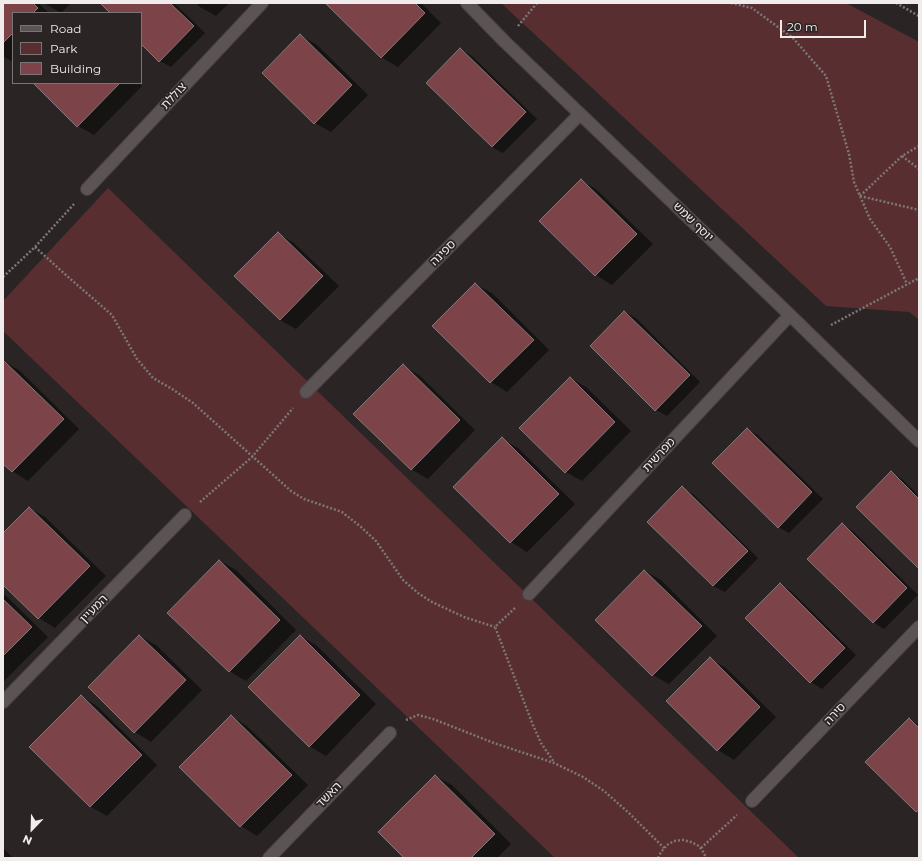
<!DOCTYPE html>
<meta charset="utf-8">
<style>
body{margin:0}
#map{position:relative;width:922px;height:861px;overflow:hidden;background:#2a2424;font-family:Montserrat,sans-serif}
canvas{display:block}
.frame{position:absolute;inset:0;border:4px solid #f1ecec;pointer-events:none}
.legend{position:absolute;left:12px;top:12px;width:130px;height:72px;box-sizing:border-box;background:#2a2424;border:1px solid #7a7474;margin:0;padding:5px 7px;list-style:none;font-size:12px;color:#f1ecec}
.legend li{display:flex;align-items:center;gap:8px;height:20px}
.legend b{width:20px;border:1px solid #7a7474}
.north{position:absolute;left:12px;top:809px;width:40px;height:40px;-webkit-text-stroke:3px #2a2424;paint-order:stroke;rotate:203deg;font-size:11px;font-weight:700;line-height:16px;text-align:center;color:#f1ecec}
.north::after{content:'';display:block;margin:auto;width:14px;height:18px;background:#f1ecec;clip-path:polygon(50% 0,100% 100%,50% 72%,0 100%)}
.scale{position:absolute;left:780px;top:20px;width:86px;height:18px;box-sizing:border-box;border:2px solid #f1ecec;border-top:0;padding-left:5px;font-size:12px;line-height:14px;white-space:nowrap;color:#f1ecec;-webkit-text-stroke:3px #2a2424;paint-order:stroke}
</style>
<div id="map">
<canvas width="922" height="861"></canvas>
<div class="frame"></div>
<ul class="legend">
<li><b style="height:5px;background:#5b5354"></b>Road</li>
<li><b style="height:11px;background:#582e31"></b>Park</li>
<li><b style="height:11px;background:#7c4448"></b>Building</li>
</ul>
<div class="north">N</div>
<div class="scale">20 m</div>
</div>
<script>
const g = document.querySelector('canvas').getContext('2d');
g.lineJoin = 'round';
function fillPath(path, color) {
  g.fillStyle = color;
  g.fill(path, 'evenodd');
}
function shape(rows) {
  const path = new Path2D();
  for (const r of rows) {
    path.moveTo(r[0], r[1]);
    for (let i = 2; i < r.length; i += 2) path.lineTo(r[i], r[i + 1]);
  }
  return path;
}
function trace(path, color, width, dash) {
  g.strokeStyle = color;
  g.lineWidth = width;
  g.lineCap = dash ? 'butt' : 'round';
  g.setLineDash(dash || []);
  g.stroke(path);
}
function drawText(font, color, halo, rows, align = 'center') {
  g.font = font + ' Montserrat,"Noto Sans Hebrew",sans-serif';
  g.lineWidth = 3.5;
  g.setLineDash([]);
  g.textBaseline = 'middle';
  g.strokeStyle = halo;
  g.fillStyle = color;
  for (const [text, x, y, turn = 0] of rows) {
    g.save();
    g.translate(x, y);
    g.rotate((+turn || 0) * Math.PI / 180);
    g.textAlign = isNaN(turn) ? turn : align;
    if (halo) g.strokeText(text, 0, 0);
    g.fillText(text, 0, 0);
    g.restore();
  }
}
const green = shape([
 [501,3,846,3,919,42,919,320,909,312,826,306],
 [108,188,799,858,555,858,3,331,3,301]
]);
const shadow = shape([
 [3,3,38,3,49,13,13,13,13,59,11,61,3,56],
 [44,3,71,3,61,13],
 [101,3,174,3,205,33,171,67,160,61,141,42,141,13,111,13],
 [196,3,229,3,216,16,200,7],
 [326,3,421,3,441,23,398,67,381,57],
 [300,35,317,45,368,95,331,132,315,123,264,73],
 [461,49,472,56,537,119,503,153,492,147],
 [34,83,138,83,142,86,94,135,78,126],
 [581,180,597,190,653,244,612,285,596,275,541,221],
 [278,233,294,243,339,286,296,329,280,320],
 [475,284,492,293,549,350,507,392,491,382,433,326],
 [625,312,636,318,700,382,667,416,656,410],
 [3,361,19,370,79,429,28,481,12,471,3,462],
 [403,366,419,375,475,430,428,479,411,469],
 [570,378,586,387,631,431,582,481,566,472],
 [747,429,758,435,823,499,789,533,778,527],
 [502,439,518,448,575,504,527,552,511,542],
 [891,473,902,479,919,496,919,567],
 [682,488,693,494,758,558,725,592,713,586,649,522],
 [29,508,45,517,106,576,55,628,39,618,3,583,3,534],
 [842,525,853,531,918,595,884,629,873,622],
 [220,561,236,570,296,630,246,681,229,671],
 [645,571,661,580,717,636,669,684,653,675,597,620],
 [780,584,791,591,856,655,822,689,811,682,746,618],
 [3,593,48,637,3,682],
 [140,636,156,645,202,690,151,742,135,732,89,687],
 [300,636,316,645,376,704,326,756,309,746],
 [710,659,726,668,776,717,734,760,718,750],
 [81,696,97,706,157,765,107,816,91,807,30,747],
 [231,716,247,726,308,785,257,836,241,826,180,767],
 [909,719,919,725,919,813,867,762],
 [435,776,452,785,511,844,497,858,406,858],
 [3,848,13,858,3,858]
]);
const building = shape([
 [3,3,33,3,38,8,33,13,13,13,13,33,3,43,3,3],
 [100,3,170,3,194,26,159,62,141,44,141,13,110,13,100,3],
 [325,3,415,3,425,13,381,58,325,3],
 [300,34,352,85,314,124,262,73,300,34],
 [460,48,526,112,492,147,426,83,460,48],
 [33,83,120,83,77,127,33,83],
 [581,179,637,234,595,276,539,221,581,179],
 [278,232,323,276,280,320,234,276,278,232],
 [475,283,534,340,490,383,432,326,475,283],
 [624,311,690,375,655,411,590,346,624,311],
 [3,360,64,419,12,472,3,464,3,360],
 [403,364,460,420,411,470,353,414,403,364],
 [570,377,615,422,565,473,519,428,570,377],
 [747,428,812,492,778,528,712,463,747,428],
 [502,437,559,494,510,543,453,487,502,437],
 [891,471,919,499,919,569,856,507,891,471],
 [682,486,748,551,713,586,647,522,682,486],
 [29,507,90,566,38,619,3,585,3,533,29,507],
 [842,523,907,588,873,623,807,559,842,523],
 [219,560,280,620,229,672,167,613,219,560],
 [644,570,702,626,652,676,595,620,644,570],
 [780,583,845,648,810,683,745,618,780,583],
 [3,599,32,627,3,656,3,599],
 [139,635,186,680,134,733,88,687,139,635],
 [300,635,360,695,309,747,248,687,300,635],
 [710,657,760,707,717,751,666,701,710,657],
 [81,695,142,755,90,807,29,747,81,695],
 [231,715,292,775,240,827,179,767,231,715],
 [909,718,919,728,919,810,916,812,865,762,909,718],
 [435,775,495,834,471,858,404,858,378,832,435,775]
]);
const path = shape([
 [731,3,752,8,793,38,826,76,849,154,854,182,870,219,890,247,907,284],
 [896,3,919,16],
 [518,26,537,3],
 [902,156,919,169],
 [860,196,902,156,919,146],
 [860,196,919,210],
 [35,247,67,276,112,315,137,359,153,378,172,389,193,403,291,491,304,499,342,512,361,527,376,541,403,580,418,593,432,602,464,617,495,627],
 [3,277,35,247,74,204],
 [831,325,919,278],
 [200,502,252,457,293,408],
 [515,608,495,627,533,725,541,743,554,762],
 [406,720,418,715,433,719,494,743,554,763,583,777,604,791,629,813,664,848],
 [701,848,737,815],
 [658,858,661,852,667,845,674,841,683,840,691,842,699,846,704,853,706,858]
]);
const minor = shape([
 [467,3,505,42,790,315,919,441],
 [87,189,262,3],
 [306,392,580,114],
 [529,594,790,315],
 [3,702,185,515],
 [752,801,919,627],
 [269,858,390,733]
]);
const streetNames = [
 ["צוללת",174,96,-47],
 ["יוסף שמש",693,222,44],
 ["ספינה",443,253,-45],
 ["מפרשית",659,455,-47],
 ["המעיין",94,609,-46],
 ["סירה",835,714,-46],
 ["האשד",329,795,-46]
];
fillPath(green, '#582e31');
fillPath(shadow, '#0007');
fillPath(building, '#7c4448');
trace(building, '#817979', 1);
trace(minor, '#484343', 14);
trace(path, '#7d7777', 2.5, [2, 2]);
trace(minor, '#5b5354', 12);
drawText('12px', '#f1ecec', '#2a2424', streetNames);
</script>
